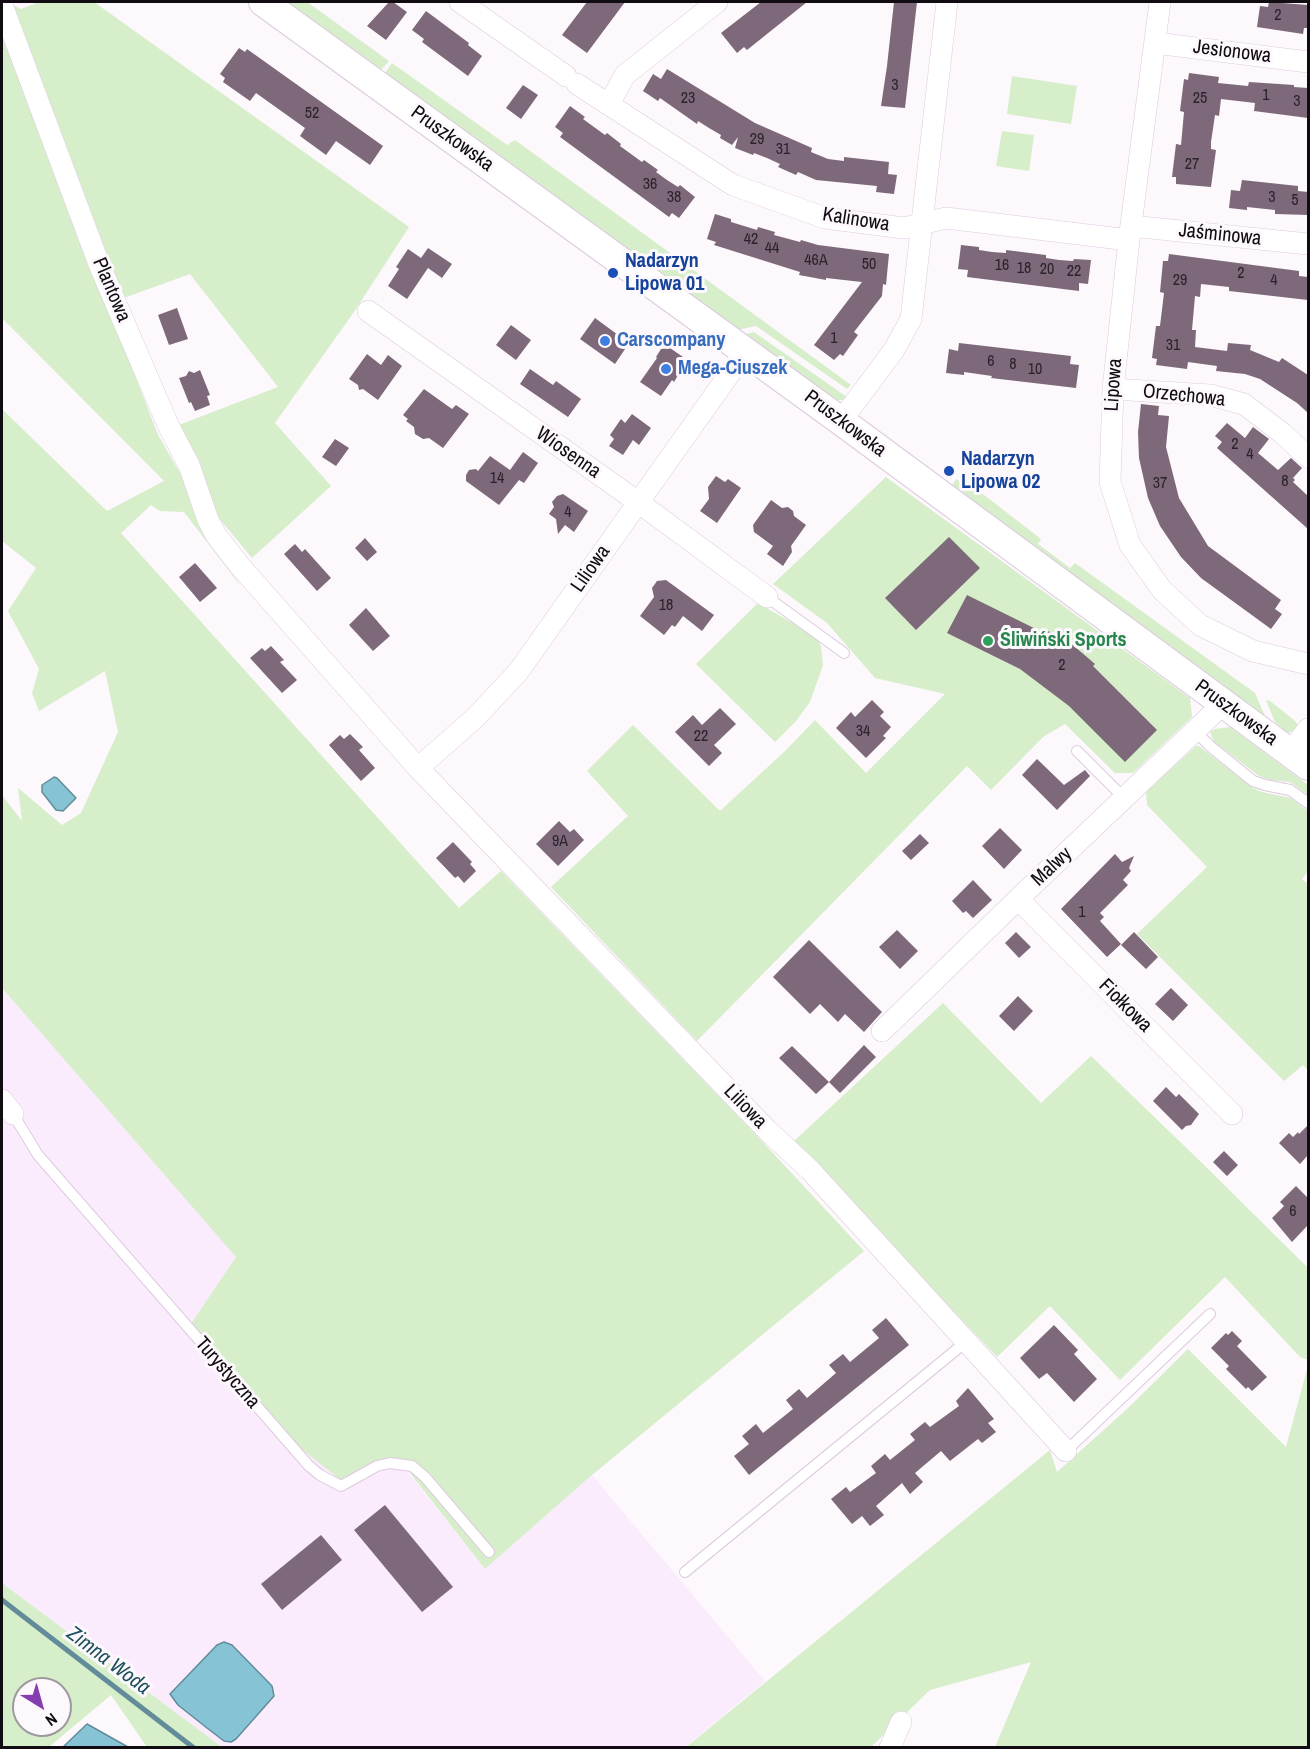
<!DOCTYPE html>
<meta charset="utf-8">
<style>
body{margin:0}
#map{position:relative;width:1310px;height:1749px;overflow:hidden;background:#fcf8fc;font-family:"Archivo Narrow",sans-serif}
canvas{display:block}
.frame{position:absolute;inset:0;border:3px solid #110b12;pointer-events:none}
.north{position:absolute;left:12px;top:1677px;width:60px;height:60px;box-sizing:border-box;background:#fcf8fc;border:2px solid #9e999e;border-radius:50%;rotate:143deg;font-size:16px;font-weight:700;line-height:24px;text-align:center;color:#110b12}
.north::after{content:'';display:block;margin:auto;width:21px;height:27px;background:#853eb0;clip-path:polygon(50% 0,100% 100%,50% 72%,0 100%)}
</style>
<div id="map">
<canvas width="1310" height="1749"></canvas>
<div class="frame"></div>
<div class="north">N</div>
</div>
<script>
const g = document.querySelector('canvas').getContext('2d');
g.lineJoin = 'round';
function fillPath(path, color) {
  g.fillStyle = color;
  g.fill(path, 'evenodd');
}
function shape(rows) {
  const path = new Path2D();
  for (const r of rows) {
    path.moveTo(r[0], r[1]);
    for (let i = 2; i < r.length; i += 2) path.lineTo(r[i], r[i + 1]);
  }
  return path;
}
function trace(path, color, width, dash) {
  g.strokeStyle = color;
  g.lineWidth = width;
  g.lineCap = dash ? 'butt' : 'round';
  g.setLineDash(dash || []);
  g.stroke(path);
}
function drawText(font, color, halo, rows, align = 'center') {
  g.font = font + ' "Archivo Narrow",sans-serif';
  g.lineWidth = 6;
  g.setLineDash([]);
  g.textBaseline = 'middle';
  g.strokeStyle = halo;
  g.fillStyle = color;
  for (const [text, x, y, turn = 0] of rows) {
    g.save();
    g.translate(x, y);
    g.rotate((+turn || 0) * Math.PI / 180);
    g.textAlign = isNaN(turn) ? turn : align;
    if (halo) g.strokeText(text, 0, 0);
    g.fillText(text, 0, 0);
    g.restore();
  }
}
const built = shape([
 [2,988,237,1257,485,1569,592,1475,765,1681,685,1747,222,1747,2,1583]
]);
const green = shape([
 [40,2,94,2,409,227,354,312,275,423,331,486,252,558,213,511,176,426,278,387,190,274,121,299,11,4,21,9],
 [291,2,307,2,389,61,381,70,290,4],
 [2,29,158,435,183,478,199,521,240,585,184,512,160,511,151,505,121,533,459,908,501,871,759,1138,864,1251,592,1475,485,1569,403,1464,342,1481,284,1435,191,1324,236,1257,2,988,2,795,22,821,18,788,62,825,81,813,118,732,105,671,39,711,32,693,39,669,8,611,36,568,2,541,2,409,107,511,164,481,2,318],
 [392,63,507,145,515,140,851,385,847,389,756,326,737,330,385,73],
 [1012,76,1077,86,1071,124,1007,114],
 [1002,131,1034,135,1029,171,996,166],
 [754,332,847,397,843,400,831,400,738,336],
 [886,477,1190,698,1192,717,1133,773,1115,773,1065,724,1043,737,991,790,967,766,697,1041,551,887,628,816,587,771,633,725,720,811,784,752,815,720,866,773,945,694,875,678,827,623,773,584],
 [956,479,963,484,966,481,1041,539,1038,544,1070,568,1075,563,1255,693,1270,728,1035,555,952,485],
 [758,603,815,636,821,646,823,665,810,702,796,721,775,742,696,664],
 [1266,700,1270,701,1294,720,1301,728,1288,733,1285,731,1275,722],
 [1230,727,1308,785,1308,795,1290,782,1270,780,1259,776,1214,742,1210,732,1215,729],
 [1196,746,1199,746,1253,788,1262,792,1291,798,1308,811,1308,871,1302,879,1308,884,1308,1070,1303,1065,1284,1081,1137,934,1207,867,1147,805,1146,792],
 [943,1003,1041,1103,1091,1056,1201,1162,1308,1268,1308,1360,1300,1357,1225,1277,1120,1380,1050,1306,997,1357,793,1142],
 [1188,1349,1286,1447,1308,1366,1308,1747,995,1747,1031,1662,930,1690,871,1747,685,1748,1050,1450,1057,1472,1127,1409],
 [2,1583,222,1747,147,1747,111,1695,49,1747,2,1747],
 [24,1689,60,1689,60,1725,24,1725]
]);
const water = shape([
 [54,777,57,778,76,798,63,811,56,810,42,792,42,785,54,777],
 [224,1642,232,1645,272,1686,274,1696,236,1739,231,1742,224,1741,207,1728,178,1705,170,1694,217,1645,224,1642],
 [87,1724,128,1747,63,1747,87,1724]
]);
const stream = shape([
 [2,1600,194,1748]
]);
const building = shape([
 [389,2,393,2,407,12,386,40,367,26],
 [587,2,625,2,587,53,562,35],
 [761,2,807,2,747,50,744,47,737,53,721,33],
 [894,2,917,2,905,108,881,106,887,66],
 [1269,2,1308,5,1308,28,1304,28,1303,34,1257,27,1260,6,1268,7],
 [426,11,469,43,468,45,482,56,468,76,422,42,424,39,412,30],
 [239,48,245,52,247,49,383,146,370,165,336,141,326,155,300,136,305,128,256,93,250,101,223,82,225,78,220,74],
 [667,69,755,123,812,148,811,152,828,159,844,161,844,157,889,162,888,174,897,175,894,194,876,192,877,186,816,180,798,172,796,175,778,167,780,164,767,158,754,153,753,155,735,148,738,137,732,145,720,138,721,135,709,128,698,121,697,124,660,98,658,101,643,91,653,74,661,79],
 [1189,73,1219,77,1218,83,1248,86,1249,82,1294,85,1294,87,1308,88,1308,118,1254,111,1255,103,1221,99,1219,116,1215,115,1211,142,1211,149,1216,150,1211,187,1176,184,1176,177,1172,177,1176,144,1181,145,1184,112,1180,111,1184,79,1188,80],
 [523,85,538,95,521,119,506,108],
 [570,106,585,117,583,119,605,135,607,133,621,144,620,146,642,162,644,160,658,170,656,172,667,180,678,187,680,185,695,197,679,218,672,213,669,217,560,137,563,133,555,127],
 [1242,180,1298,186,1298,191,1308,192,1308,215,1275,214,1275,210,1247,207,1247,210,1229,208,1231,190,1240,191],
 [715,214,731,219,731,222,757,230,758,227,775,232,774,235,800,242,801,240,818,245,889,254,886,285,883,284,882,296,854,332,858,335,843,356,840,354,834,360,814,345,862,282,826,278,826,280,799,275,800,272,714,245,716,242,707,239],
 [961,245,979,247,979,250,992,252,1006,253,1006,250,1046,255,1046,258,1059,260,1073,261,1074,259,1091,260,1088,284,1079,283,1079,291,967,277,968,270,958,269],
 [428,248,452,264,442,278,428,268,407,299,388,286,399,269,396,267,408,249,421,258],
 [1169,254,1299,271,1299,276,1308,277,1308,300,1229,291,1229,287,1201,284,1200,297,1195,296,1192,330,1196,330,1195,347,1227,351,1228,343,1251,345,1250,350,1279,362,1282,358,1308,375,1308,413,1297,403,1260,379,1245,374,1216,371,1217,366,1188,362,1187,369,1156,365,1157,359,1152,358,1156,326,1160,326,1164,293,1160,292,1163,261,1168,261],
 [177,308,188,339,169,345,158,315],
 [595,318,629,343,615,364,580,339],
 [511,325,531,340,516,360,496,345],
 [959,343,1071,356,1070,364,1079,365,1076,388,991,378,992,376,964,372,964,375,946,373,949,349,958,351],
 [670,348,683,357,684,365,674,382,672,380,661,396,640,382,657,358,656,357,661,349],
 [367,354,381,365,388,355,402,366,378,400,363,389,359,390,358,385,349,379],
 [530,369,553,385,556,381,581,399,568,417,520,384],
 [200,370,210,395,207,396,210,405,195,411,191,402,189,403,179,378,186,376,189,371,194,373],
 [424,389,452,409,456,405,469,414,443,448,429,438,423,439,415,434,414,427,406,421,408,419,403,415],
 [1141,404,1159,406,1158,415,1169,416,1166,447,1179,498,1208,546,1281,600,1275,609,1282,614,1271,629,1201,578,1181,557,1160,526,1148,498,1139,458,1138,432],
 [632,414,651,428,639,445,633,440,623,455,609,446,614,439,610,435,621,419,625,423],
 [1227,423,1245,438,1253,427,1269,439,1258,453,1278,470,1291,458,1302,468,1293,478,1295,480,1293,482,1308,496,1308,529,1217,448,1222,442,1215,436],
 [335,439,349,448,336,466,322,457],
 [523,452,538,463,524,483,519,480,499,505,466,481,466,475,469,470,476,469,478,471,490,456,510,470],
 [716,476,725,482,728,479,741,488,717,523,700,511,709,499,708,487],
 [563,494,588,511,574,532,565,525,558,534,556,519,549,514,554,507,552,502,557,496],
 [771,500,782,508,788,507,793,511,794,516,806,525,791,546,792,552,783,566,767,554,773,546,754,532,753,525],
 [949,537,980,568,916,630,885,598],
 [365,538,377,552,367,561,355,548],
 [295,544,302,552,305,549,331,578,317,591,284,554],
 [195,563,217,588,200,602,179,577],
 [666,580,714,615,702,631,683,616,675,627,672,625,664,635,640,616,654,597,652,588,657,581],
 [967,595,1046,634,1048,631,1067,640,1095,664,1093,666,1157,730,1125,762,1069,706,1020,669,947,633],
 [366,608,390,636,373,651,349,625],
 [271,646,284,660,280,662,297,680,282,693,250,658,262,648,265,651],
 [872,700,884,712,880,716,891,727,883,736,886,738,866,758,836,728,851,712,855,717],
 [720,708,736,724,714,745,722,753,709,766,675,732,693,715,702,725],
 [350,734,363,747,359,750,375,768,361,781,329,745,340,735,344,739],
 [1037,759,1064,785,1085,770,1090,776,1057,810,1022,775],
 [559,821,570,832,574,829,584,840,558,866,536,844],
 [1000,828,1022,850,1004,869,982,846],
 [920,834,929,843,911,860,902,851],
 [453,842,472,862,470,864,476,871,464,883,458,876,455,878,436,858],
 [1115,854,1122,862,1134,856,1129,868,1131,871,1123,880,1128,885,1100,913,1104,917,1100,921,1121,944,1107,957,1061,909],
 [973,880,992,900,973,918,966,911,963,913,952,901],
 [897,930,918,951,900,969,879,947],
 [1016,932,1031,947,1019,958,1005,943],
 [1134,932,1158,957,1146,969,1121,945],
 [809,940,882,1012,864,1032,845,1014,838,1022,820,1004,810,1014,773,977],
 [1171,988,1188,1005,1173,1021,1155,1004],
 [1018,996,1033,1011,1014,1031,999,1016],
 [864,1045,876,1057,840,1093,829,1082],
 [792,1046,829,1082,816,1094,779,1058],
 [1166,1087,1176,1097,1179,1094,1199,1114,1191,1125,1186,1126,1182,1130,1153,1101],
 [1308,1125,1308,1155,1300,1164,1279,1143,1289,1133,1293,1137,1298,1132,1299,1134],
 [1224,1151,1238,1165,1227,1176,1213,1162],
 [1296,1186,1308,1198,1308,1225,1292,1242,1272,1218,1284,1206,1280,1202],
 [886,1318,909,1345,749,1475,734,1456,749,1444,742,1436,756,1424,763,1433,793,1409,786,1400,799,1389,807,1398,836,1373,829,1365,843,1354,850,1362,879,1338,872,1330],
 [1054,1325,1078,1350,1074,1354,1097,1379,1074,1402,1047,1373,1039,1379,1020,1358],
 [1232,1331,1242,1341,1237,1346,1267,1377,1252,1391,1248,1387,1246,1389,1226,1369,1229,1366,1211,1348,1226,1333,1228,1335],
 [968,1388,994,1419,988,1423,996,1432,982,1443,978,1439,950,1461,941,1451,915,1473,923,1482,910,1494,902,1483,876,1506,884,1515,870,1526,862,1516,852,1524,831,1499,846,1487,850,1492,876,1473,871,1466,885,1454,890,1460,915,1440,910,1434,925,1422,930,1427,959,1406,956,1401],
 [385,1505,453,1587,422,1612,354,1530],
 [321,1535,342,1560,282,1610,261,1584]
]);
const lane = shape([
 [767,597,844,653],
 [1195,731,1210,746,1253,781,1265,785,1290,790,1308,803],
 [1077,751,1125,799],
 [13,1114,38,1155,309,1466,320,1475,341,1486,377,1466,390,1463,412,1466,425,1477,489,1552],
 [1066,1451,1210,1314],
 [685,1572,967,1341]
]);
const street = shape([
 [460,2,566,76],
 [1160,2,1129,240,1113,389,1110,482,1130,545,1162,590,1200,625,1253,651,1308,664],
 [2,5,99,264,168,425,189,465,208,520,216,535,240,566,418,768,767,1130,810,1170,1066,1451],
 [1155,43,1308,62],
 [577,84,733,185,825,218,904,228,946,218,1129,240],
 [609,104,625,75,717,2],
 [1131,226,1308,244],
 [368,311,638,502,767,597],
 [1113,389,1210,395,1244,404,1282,433,1308,457],
 [841,421,894,350,911,319,947,2],
 [1290,753,1308,729],
 [418,768,475,718,518,672,745,352],
 [1018,899,1232,1114],
 [882,1031,1018,899,1224,703],
 [2,1100,13,1114],
 [890,1748,901,1722]
]);
const secondary = shape([
 [263,2,841,421,1308,766]
]);
const markers = [
 [613,273,6,"#1a4fb4"],
 [605,341,6,"#3f7fe0"],
 [666,369,6,"#3f7fe0"],
 [949,471,6,"#1a4fb4"],
 [988,641,6,"#2e9e5b"]
];
const numberNames = [
 ["2",1278,16],
 ["3",895,86],
 ["1",1266,96],
 ["23",688,99],
 ["25",1200,99],
 ["3",1297,102],
 ["52",312,114],
 ["29",757,140],
 ["31",783,150],
 ["27",1192,165],
 ["36",650,185],
 ["38",674,198],
 ["3",1272,198],
 ["5",1295,201],
 ["42",751,240],
 ["44",772,249],
 ["46A",816,261],
 ["50",869,265],
 ["16",1002,266],
 ["18",1024,269],
 ["20",1047,270],
 ["22",1074,272],
 ["2",1241,274],
 ["29",1180,281],
 ["4",1274,281],
 ["1",834,339],
 ["31",1173,346],
 ["6",991,362],
 ["8",1013,365],
 ["10",1035,370],
 ["2",1235,445],
 ["4",1250,455],
 ["14",497,479],
 ["8",1285,482],
 ["37",1160,484],
 ["4",568,513],
 ["18",666,606],
 ["2",1062,666],
 ["34",863,732],
 ["22",701,737],
 ["9A",560,842],
 ["1",1082,913],
 ["6",1293,1212]
];
const streetNames = [
 ["Jesionowa",1232,52,7],
 ["Pruszkowska",452,139,36],
 ["Kalinowa",856,220,9],
 ["Jaśminowa",1220,235,6],
 ["Plantowa",111,290,67],
 ["Lipowa",1114,385,-86],
 ["Orzechowa",1184,396,6],
 ["Pruszkowska",845,424,37],
 ["Wiosenna",568,453,35],
 ["Liliowa",591,569,-55],
 ["Pruszkowska",1236,713,36],
 ["Malwy",1052,867,-43],
 ["Fiołkowa",1125,1006,45],
 ["Liliowa",745,1107,46],
 ["Turystyczna",227,1373,49]
];
const transitNames = [
 ["Nadarzyn",625,262],
 ["Lipowa 01",625,285],
 ["Nadarzyn",961,460],
 ["Lipowa 02",961,483]
];
const shopNames = [
 ["Carscompany",617,341],
 ["Mega-Ciuszek",678,369]
];
const leisureNames = [
 ["Śliwiński Sports",1000,641]
];
const waterNames = [
 ["Zimna Woda",108,1661,37]
];
fillPath(built, '#fbecfd');
fillPath(green, '#d6eeca');
fillPath(water, '#86c4d5');
trace(water, '#638c9a', 1.5);
trace(stream, '#638c9a', 5);
fillPath(building, '#7d697a');
trace(lane, '#ddcadf', 12);
trace(street, '#ddcadf', 22);
trace(secondary, '#ddcadf', 30);
trace(lane, '#fff', 10);
trace(street, '#fff', 21);
trace(secondary, '#fff', 28);
for (const [x, y, r, color] of markers) {
  const dot = new Path2D();
  dot.arc(x, y, r, 0, 2 * Math.PI);
  g.fillStyle = color;
  g.fill(dot);
  trace(dot, '#fcf8fc', 2);
}
drawText('16px', '#2c222c', null, numberNames);
drawText('20px', '#110b12', '#fcf8fc', streetNames);
drawText('bold 20px', '#164399', '#fcf8fc', transitNames, 'left');
drawText('bold 20px', '#366cbe', '#fcf8fc', shopNames, 'left');
drawText('bold 20px', '#27864d', '#fcf8fc', leisureNames, 'left');
drawText('italic 21px', '#1c505d', '#fcf8fc', waterNames);
</script>
